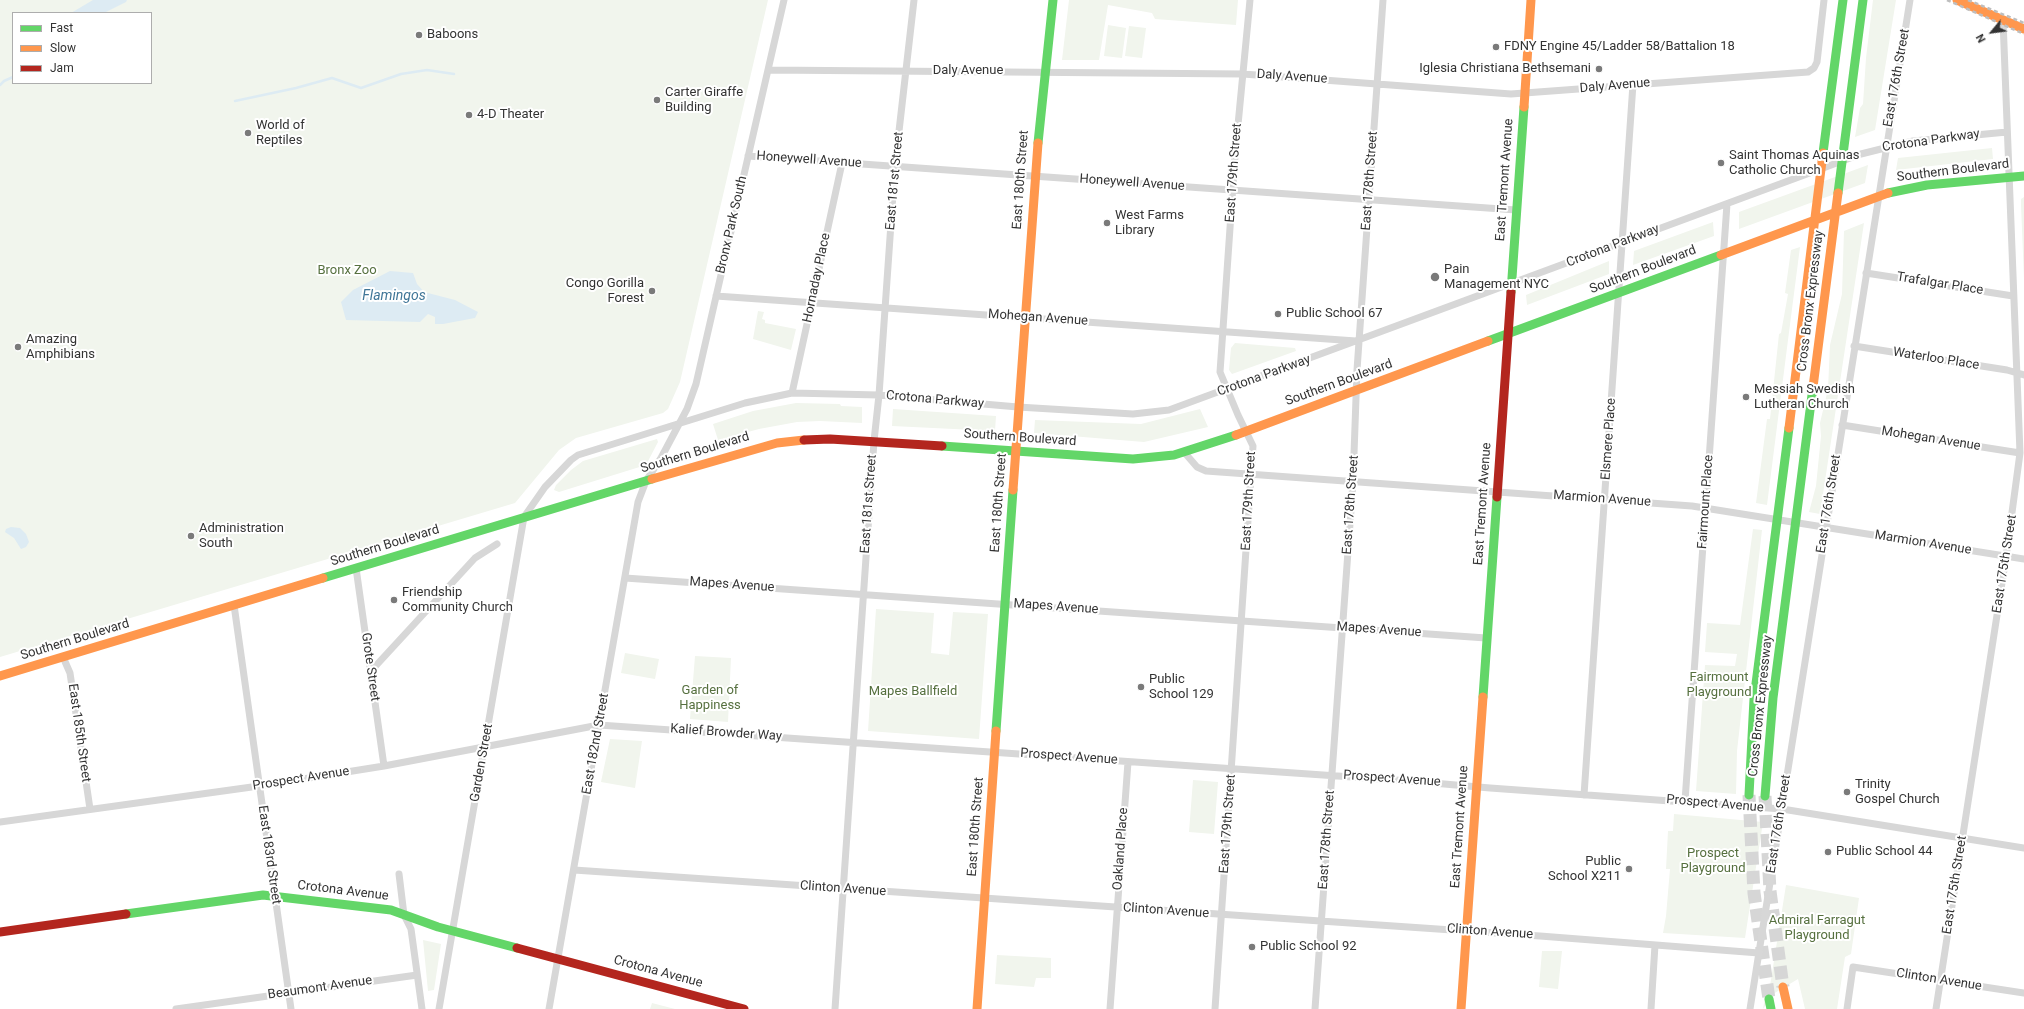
<!DOCTYPE html>
<style>
body{margin:0}
#map{position:relative;width:2024px;height:1009px;overflow:hidden;background:#fff;font-family:Roboto,sans-serif}
canvas{display:block}
.legend{position:absolute;left:12px;top:12px;width:140px;height:72px;box-sizing:border-box;background:#fff;border:1px solid #adadad;margin:0;padding:5px 7px;list-style:none;font-size:12px;color:#333}
.legend li{display:flex;align-items:center;gap:8px;height:20px}
.legend b{width:20px;border:1px solid #adadad}
.north{position:absolute;left:1972px;top:12px;width:40px;height:40px;-webkit-text-stroke:3px #fff;paint-order:stroke;rotate:241deg;font-size:11px;font-weight:700;line-height:16px;text-align:center;color:#333}
.north::after{content:'';display:block;margin:auto;width:14px;height:18px;background:#333;clip-path:polygon(50% 0,100% 100%,50% 72%,0 100%)}
</style>
<div id="map">
<canvas width="2024" height="1009"></canvas>
<ul class="legend">
<li><b style="height:5px;background:#63d668"></b>Fast</li>
<li><b style="height:5px;background:#ff974d"></b>Slow</li>
<li><b style="height:5px;background:#b3261e"></b>Jam</li>
</ul>
<div class="north">N</div>
</div>
<script>
const g = document.querySelector('canvas').getContext('2d');
g.lineJoin = 'round';
function fillPath(path, color) {
  g.fillStyle = color;
  g.fill(path, 'evenodd');
}
function shape(rows) {
  const path = new Path2D();
  for (const r of rows) {
    path.moveTo(r[0], r[1]);
    for (let i = 2; i < r.length; i += 2) path.lineTo(r[i], r[i + 1]);
  }
  return path;
}
function trace(path, color, width, dash) {
  g.strokeStyle = color;
  g.lineWidth = width;
  g.lineCap = dash ? 'butt' : 'round';
  g.setLineDash(dash || []);
  g.stroke(path);
}
function drawText(font, color, halo, rows, align = 'center') {
  g.font = font + ' Roboto,sans-serif';
  g.lineWidth = 4;
  g.setLineDash([]);
  g.textBaseline = 'middle';
  g.strokeStyle = halo;
  g.fillStyle = color;
  for (const [text, x, y, turn = 0] of rows) {
    g.save();
    g.translate(x, y);
    g.rotate((+turn || 0) * Math.PI / 180);
    g.textAlign = isNaN(turn) ? turn : align;
    if (halo) g.strokeText(text, 0, 0);
    g.fillText(text, 0, 0);
    g.restore();
  }
}
const green = shape([
 [0,0,768,0,680,382,668,409,663,413,576,438,559,450,515,503,0,657],
 [13,13,151,13,151,83,13,83],
 [1069,0,1238,0,1236,25,1155,19,1152,13,1108,5,1099,60,1062,60],
 [1873,0,1896,0,1875,130,1855,137,1860,108,1863,104,1866,58],
 [1108,25,1126,28,1122,58,1104,56],
 [1129,26,1146,28,1142,58,1125,56],
 [1992,148,1993,159,1896,170,1898,158],
 [1868,165,1865,183,1739,229,1739,212],
 [2024,197,2024,279,2021,205,2021,199],
 [1713,222,1714,236,1633,265,1634,251],
 [1864,223,1820,514,1809,512,1816,486,1821,436,1820,423,1828,389,1830,345,1842,294,1844,231],
 [1800,247,1788,340,1767,505,1756,503,1767,419,1770,419,1779,334,1781,333,1788,294,1785,293,1791,250],
 [1609,261,1609,274,1527,305,1526,295],
 [758,311,764,312,762,319,765,320,765,323,796,329,791,350,753,339],
 [1235,343,1295,348,1296,351,1232,374,1229,370,1231,348],
 [796,403,840,404,841,406,862,407,862,423,820,421,797,422,759,429,718,440,713,424,753,411],
 [893,409,996,416,995,431,892,426],
 [1200,409,1208,427,1144,442,1034,433,1035,420,1141,424],
 [657,439,658,442,646,465,559,492,554,490,556,485,571,470,583,461],
 [1753,529,1762,530,1737,751,1736,794,1696,791,1705,665,1735,666,1737,654,1705,652,1707,623,1740,625],
 [876,609,934,613,931,653,949,655,953,612,988,614,979,739,868,731],
 [625,653,659,659,655,679,621,673],
 [695,656,731,658,728,722,690,719],
 [610,739,642,741,635,788,601,782],
 [1193,780,1218,782,1214,834,1189,832],
 [1674,814,1763,822,1745,938,1663,933,1666,916,1670,869,1666,869,1668,831,1673,831],
 [1786,885,1859,898,1851,954,1845,957,1837,1009,1805,1009,1798,979,1773,994,1763,1009,1767,986,1770,986],
 [423,940,441,944,434,990,428,991],
 [1542,951,1562,951,1558,989,1539,987],
 [997,955,1051,958,1051,978,1036,978,1034,987,995,984],
 [652,1003,675,1009,650,1009]
]);
const water = shape([
 [93,0,127,0,126,2,104,13,71,13],
 [390,271,413,273,417,284,424,292,455,300,478,312,475,318,443,324,435,324,435,317,428,314,420,322,346,320,341,302,353,290],
 [11,527,20,528,26,534,29,542,26,547,21,549,14,538,5,532,6,529]
]);
const stream = shape([
 [0,85,4,81,13,77],
 [235,101,296,88,332,78,361,88,401,74,427,70,454,74]
]);
const highwayTunnel = shape([
 [1749,795,1754,893,1769,999],
 [1765,796,1770,891,1783,987]
]);
const street = shape([
 [768,70,1243,74,1511,94,1808,72,1814,68,1817,62,1824,0],
 [748,156,1516,210],
 [1866,273,2013,296],
 [716,296,1356,341],
 [1854,346,2007,370,2024,375],
 [792,393,842,163],
 [1842,425,2020,453],
 [1184,452,1197,467,1206,471,1692,506,2024,559],
 [356,568,384,766],
 [625,578,1486,638],
 [234,605,291,1009],
 [63,657,70,673,90,809],
 [371,671,475,558,497,544],
 [1584,795,1633,84],
 [1685,801,1727,204],
 [0,822,259,786,384,766,599,725,1410,781,1490,788,1782,809,2024,848],
 [574,870,1540,936,1759,953],
 [399,874,404,915,411,929,422,1009],
 [176,1009,417,975],
 [439,1009,524,517,545,487,571,460,578,455,745,403,792,393,879,395,1018,407,1133,414,1169,410,1861,154,1913,141,2007,132],
 [549,1009,638,502,646,481,661,458,687,409,696,384,784,0],
 [835,1009,874,441,879,395,895,166,914,0],
 [1110,1009,1128,762],
 [1215,1009,1253,446,1238,415,1220,372,1235,156,1250,0],
 [1315,1009,1353,482,1357,370,1383,0],
 [1651,1009,1655,945],
 [1750,1009,1910,0],
 [1847,1009,1853,967,2024,993],
 [1936,1009,2006,557,2020,453,2003,20]
]);
const fast = shape([
 [1038,143,1053,0],
 [1823,153,1843,0],
 [1838,193,1863,0],
 [1888,193,1927,185,2024,176],
 [1511,292,1524,107],
 [1488,341,1721,255],
 [942,446,1133,459,1174,455,1236,435],
 [323,578,652,479],
 [1483,697,1497,497],
 [996,731,1013,490],
 [1749,795,1754,699,1789,428],
 [1765,796,1773,698,1813,387],
 [126,914,263,895,391,910,438,927,517,948],
 [1769,999,1771,1009]
]);
const slow = shape([
 [1957,0,2024,29],
 [1524,107,1531,0],
 [1721,255,1888,193],
 [1813,387,1838,193],
 [1789,428,1823,153],
 [1236,435,1488,341],
 [652,479,777,443,804,440],
 [1013,490,1038,143],
 [0,676,323,578],
 [1783,987,1788,1009],
 [977,1009,996,731],
 [1461,1009,1483,697]
]);
const jam = shape([
 [804,440,830,439,942,446],
 [1497,497,1511,292],
 [0,932,126,914],
 [517,948,744,1009]
]);
const rail = shape([
 [1947,0,2024,34],
 [1968,0,2024,23]
]);
const markers = [
 [419,35,4,"#7a7a7a"],
 [1496,47,4,"#7a7a7a"],
 [1599,69,4,"#7a7a7a"],
 [657,100,4,"#7a7a7a"],
 [469,115,4,"#7a7a7a"],
 [248,133,4,"#7a7a7a"],
 [1721,163,4,"#7a7a7a"],
 [1107,223,4,"#7a7a7a"],
 [1435,277,5,"#7a7a7a"],
 [652,291,4,"#7a7a7a"],
 [1278,314,4,"#7a7a7a"],
 [18,347,4,"#7a7a7a"],
 [1746,397,4,"#7a7a7a"],
 [191,536,4,"#7a7a7a"],
 [394,600,4,"#7a7a7a"],
 [1141,687,4,"#7a7a7a"],
 [1847,792,4,"#7a7a7a"],
 [1828,852,4,"#7a7a7a"],
 [1629,869,4,"#7a7a7a"],
 [1252,947,4,"#7a7a7a"]
];
const poiNames = [
 ["Baboons",427,35],
 ["FDNY Engine 45/Ladder 58/Battalion 18",1504,47],
 ["Iglesia Christiana Bethsemani",1591,69,"right"],
 ["Carter Giraffe",665,93],
 ["Building",665,108],
 ["4-D Theater",477,115],
 ["World of",256,126],
 ["Reptiles",256,141],
 ["Saint Thomas Aquinas",1729,156],
 ["Catholic Church",1729,171],
 ["West Farms",1115,216],
 ["Library",1115,231],
 ["Pain",1444,270],
 ["Management NYC",1444,285],
 ["Congo Gorilla",644,284,"right"],
 ["Forest",644,299,"right"],
 ["Public School 67",1286,314],
 ["Amazing",26,340],
 ["Amphibians",26,355],
 ["Messiah Swedish",1754,390],
 ["Lutheran Church",1754,405],
 ["Administration",199,529],
 ["South",199,544],
 ["Friendship",402,593],
 ["Community Church",402,608],
 ["Public",1149,680],
 ["School 129",1149,695],
 ["Trinity",1855,785],
 ["Gospel Church",1855,800],
 ["Public School 44",1836,852],
 ["Public",1621,862,"right"],
 ["School X211",1621,877,"right"],
 ["Public School 92",1260,947]
];
const streetNames = [
 ["Daly Avenue",968,71],
 ["Daly Avenue",1292,77,4],
 ["East 176th Street",1897,78,-80],
 ["Daly Avenue",1615,86,-5],
 ["Crotona Parkway",1931,141,-8],
 ["Honeywell Avenue",809,160,4],
 ["Southern Boulevard",1953,171,-7],
 ["East 179th Street",1234,173,-86],
 ["East 180th Street",1021,180,-86],
 ["East Tremont Avenue",1505,180,-86],
 ["East 181st Street",895,181,-85],
 ["East 178th Street",1370,181,-86],
 ["Honeywell Avenue",1132,183,4],
 ["Bronx Park South",732,225,-77],
 ["Crotona Parkway",1613,246,-21],
 ["Southern Boulevard",1643,270,-21],
 ["Hornaday Place",817,278,-78],
 ["Trafalgar Place",1940,284,9],
 ["Cross Bronx Expressway",1811,301,-83],
 ["Mohegan Avenue",1038,318,4],
 ["Waterloo Place",1936,359,9],
 ["Crotona Parkway",1264,376,-20],
 ["Southern Boulevard",1339,383,-20],
 ["Crotona Parkway",935,400,5],
 ["Southern Boulevard",1020,438,4],
 ["Elsmere Place",1609,439,-86],
 ["Mohegan Avenue",1931,439,9],
 ["Southern Boulevard",695,453,-17],
 ["Marmion Avenue",1602,499,4],
 ["East 179th Street",1249,501,-87],
 ["Fairmount Place",1706,502,-86],
 ["East 180th Street",999,503,-86],
 ["East 181st Street",869,504,-86],
 ["East Tremont Avenue",1483,504,-86],
 ["East 176th Street",1829,504,-81],
 ["East 178th Street",1351,505,-86],
 ["Marmion Avenue",1923,543,9],
 ["Southern Boulevard",385,546,-17],
 ["East 175th Street",2005,564,-81],
 ["Mapes Avenue",732,585,4],
 ["Mapes Avenue",1056,607,4],
 ["Mapes Avenue",1379,630,4],
 ["Southern Boulevard",75,640,-17],
 ["Grote Street",370,667,82],
 ["Cross Bronx Expressway",1761,706,-84],
 ["East 185th Street",79,733,82],
 ["Kalief Browder Way",726,733,4],
 ["East 182nd Street",596,744,-80],
 ["Prospect Avenue",1069,757,4],
 ["Garden Street",482,763,-80],
 ["Prospect Avenue",301,779,-9],
 ["Prospect Avenue",1392,779,4],
 ["Prospect Avenue",1715,804,5],
 ["East 179th Street",1228,824,-86],
 ["East 176th Street",1779,824,-81],
 ["East 180th Street",976,827,-86],
 ["East Tremont Avenue",1460,827,-86],
 ["East 178th Street",1327,840,-86],
 ["Oakland Place",1121,849,-86],
 ["East 183rd Street",269,855,82],
 ["East 175th Street",1955,885,-81],
 ["Clinton Avenue",843,889,4],
 ["Crotona Avenue",343,891,7],
 ["Clinton Avenue",1166,911,4],
 ["Clinton Avenue",1490,932,4],
 ["Crotona Avenue",658,972,15],
 ["Clinton Avenue",1939,980,9],
 ["Beaumont Avenue",320,988,-8]
];
const parkNames = [
 ["Bronx Zoo",347,271],
 ["Fairmount",1719,678],
 ["Playground",1719,693],
 ["Garden of",710,691],
 ["Happiness",710,706],
 ["Mapes Ballfield",913,692],
 ["Prospect",1713,854],
 ["Playground",1713,869],
 ["Admiral Farragut",1817,921],
 ["Playground",1817,936]
];
const waterNames = [
 ["Flamingos",394,296]
];
fillPath(green, '#f1f5ed');
fillPath(water, '#ddebf3');
trace(stream, '#ddebf3', 2.5);
trace(highwayTunnel, '#d6d6d6', 13, [13, 6]);
trace(street, '#d7d7d7', 7);
trace(fast, '#63d668', 9);
trace(slow, '#ff974d', 9);
trace(jam, '#b3261e', 9);
trace(rail, '#bebebe', 2.5, [4, 3]);
for (const [x, y, r, color] of markers) {
  const dot = new Path2D();
  dot.arc(x, y, r, 0, 2 * Math.PI);
  g.fillStyle = color;
  g.fill(dot);
  trace(dot, '#fff', 1.5);
}
drawText('13px', '#333', '#fff', poiNames, 'left');
drawText('13px', '#333', '#fff', streetNames);
drawText('13px', '#56703f', '#fff', parkNames);
drawText('italic 14px', '#3f7597', '#fff', waterNames);
</script>
